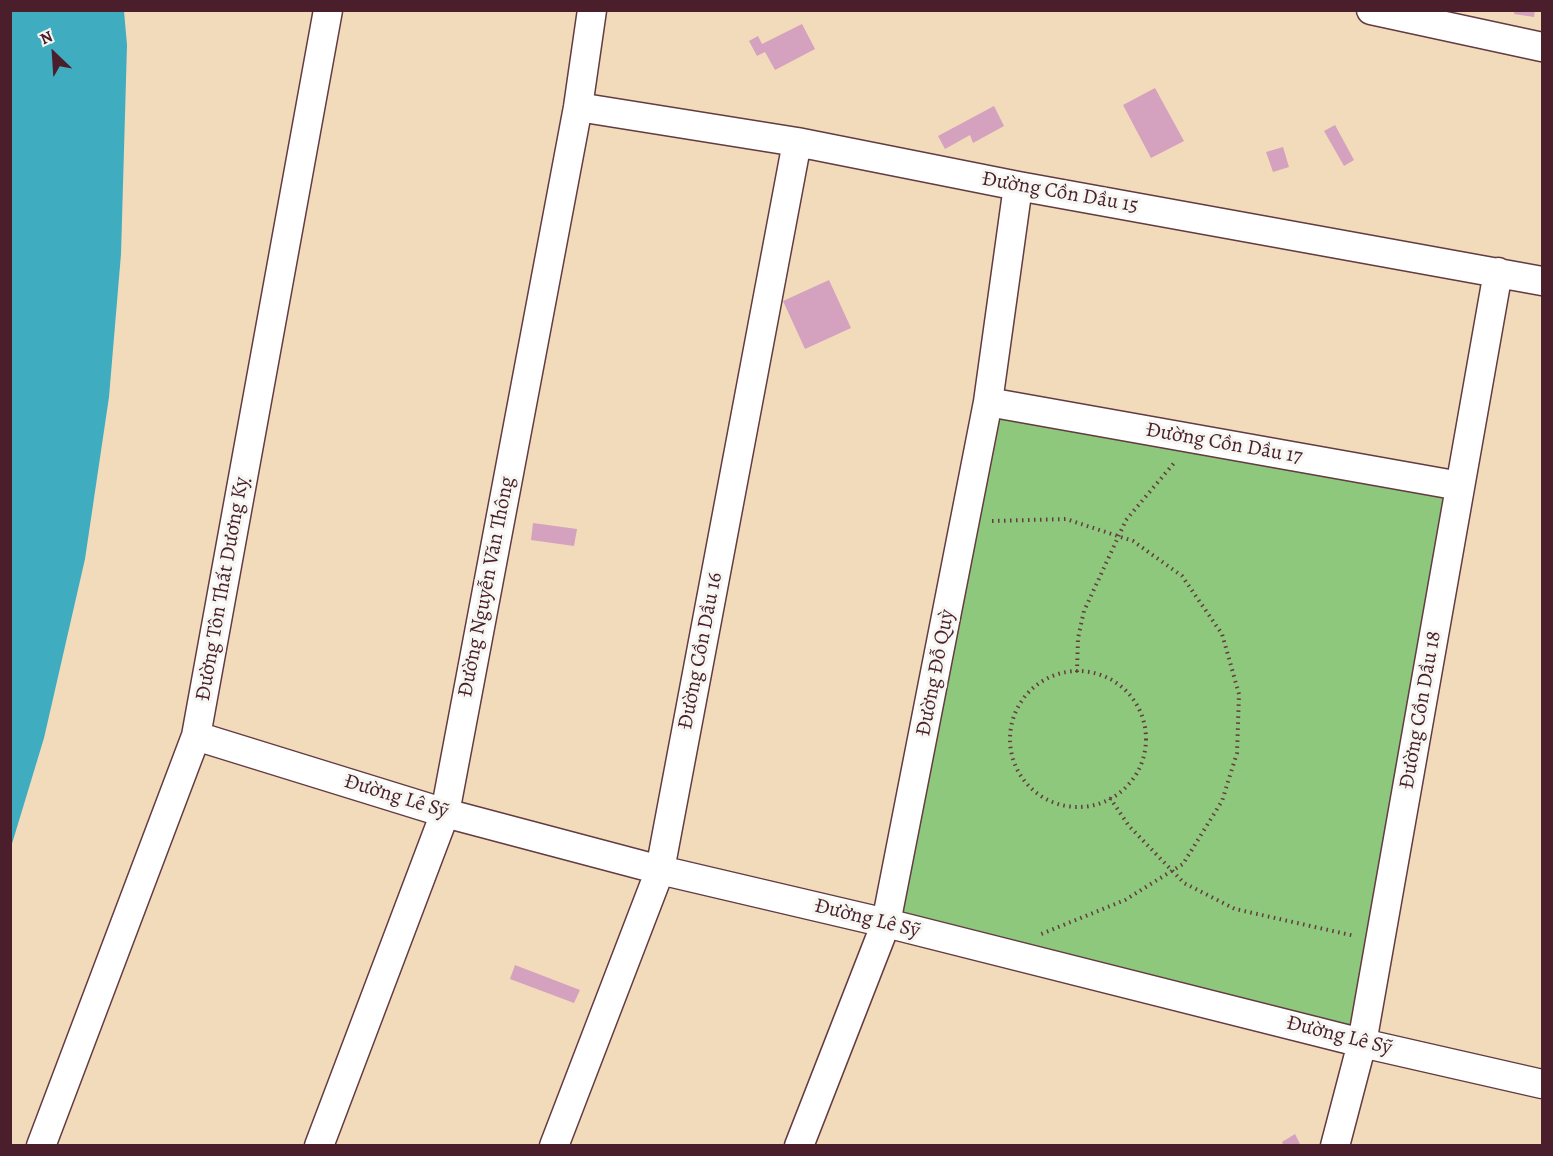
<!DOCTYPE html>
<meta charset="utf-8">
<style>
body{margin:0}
#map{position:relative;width:1553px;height:1156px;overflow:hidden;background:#f2dbbb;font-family:Alegreya,serif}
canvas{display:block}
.frame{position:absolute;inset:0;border:12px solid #4a1f2b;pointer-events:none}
.north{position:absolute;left:24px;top:24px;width:60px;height:60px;-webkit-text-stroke:4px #f6f6f2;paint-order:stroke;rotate:335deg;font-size:16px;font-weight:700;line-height:24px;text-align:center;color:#4a1f2b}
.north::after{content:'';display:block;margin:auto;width:21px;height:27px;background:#4a1f2b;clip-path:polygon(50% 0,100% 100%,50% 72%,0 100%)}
</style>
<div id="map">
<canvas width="1553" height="1156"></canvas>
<div class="frame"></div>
<div class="north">N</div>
</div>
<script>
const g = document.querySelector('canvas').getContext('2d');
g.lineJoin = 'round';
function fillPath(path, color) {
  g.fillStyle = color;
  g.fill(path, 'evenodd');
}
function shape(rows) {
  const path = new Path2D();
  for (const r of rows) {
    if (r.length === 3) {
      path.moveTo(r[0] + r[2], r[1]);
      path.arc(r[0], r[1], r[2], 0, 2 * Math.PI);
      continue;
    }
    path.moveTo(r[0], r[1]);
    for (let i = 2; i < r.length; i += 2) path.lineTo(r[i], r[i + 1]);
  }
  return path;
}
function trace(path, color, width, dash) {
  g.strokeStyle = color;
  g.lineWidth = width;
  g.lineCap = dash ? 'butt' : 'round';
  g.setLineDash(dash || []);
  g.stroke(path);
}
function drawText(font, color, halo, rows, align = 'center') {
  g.font = font + ' Alegreya,serif';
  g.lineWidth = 6;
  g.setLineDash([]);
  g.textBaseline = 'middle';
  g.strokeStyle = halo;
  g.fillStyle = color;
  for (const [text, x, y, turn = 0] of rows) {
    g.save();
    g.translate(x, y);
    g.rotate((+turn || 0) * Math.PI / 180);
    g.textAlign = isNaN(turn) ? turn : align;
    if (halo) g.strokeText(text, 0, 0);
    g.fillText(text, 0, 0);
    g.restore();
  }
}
const green = shape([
 [988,402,1460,486,1362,1043,886,923]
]);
const water = shape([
 [11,10,124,11,127,45,121,254,109,397,85,559,44,738,11,847]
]);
const building = shape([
 [1515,10,1535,10,1534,17,1514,14],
 [802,24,815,49,775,70,765,52,757,56,749,41,758,36,762,44],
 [1155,88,1184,141,1151,158,1123,105],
 [994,106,1004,126,973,143,970,135,945,149,938,136],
 [1335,125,1354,160,1344,166,1324,131],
 [1283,147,1289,167,1273,172,1266,152],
 [829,280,851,328,805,349,783,301],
 [533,523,577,529,574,546,531,540],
 [515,965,580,990,574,1003,510,979],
 [1295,1134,1301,1146,1284,1146,1282,1142]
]);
const path = shape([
 [992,521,1066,519,1133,541,1182,576,1222,634,1239,694,1237,753,1222,801,1183,864,1125,900,1041,934],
 [1078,739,68],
 [1077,672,1078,638,1084,611,1126,520,1174,463],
 [1110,798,1129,826,1184,883,1235,909,1355,936]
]);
const minor = shape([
 [1371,10,1542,47],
 [578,107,797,142,1018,186,1542,281],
 [988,402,1460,486],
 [196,736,445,813,660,870,886,923,1362,1043,1542,1084],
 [41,1146,196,736,328,10],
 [319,1146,445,813,578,107,592,10],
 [554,1146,660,870,797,142],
 [799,1146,886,923,988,402,1018,186],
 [1335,1146,1362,1043,1498,272]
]);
const streetNames = [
 ["Đường Cồn Dầu 15",1060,193,10],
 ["Đường Cồn Dầu 17",1224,444,10],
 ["Đường Nguyễn Văn Thông",487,587,-79],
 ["Đường Tôn Thất Dương Kỵ",223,589,-80],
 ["Đường Cồn Dầu 16",701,651,-79],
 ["Đường Đỗ Quỳ",936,673,-79],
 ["Đường Cồn Dầu 18",1421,710,-80],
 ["Đường Lê Sỹ",396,797,17],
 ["Đường Lê Sỹ",867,919,14],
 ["Đường Lê Sỹ",1339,1036,14]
];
fillPath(green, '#8dc87d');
fillPath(water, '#40acbf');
fillPath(building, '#d4a1be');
trace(minor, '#633b41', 31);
trace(path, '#633b41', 4, [1.5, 4.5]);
trace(minor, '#fff', 28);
drawText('21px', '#4a1f2b', '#f6f6f2', streetNames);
</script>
